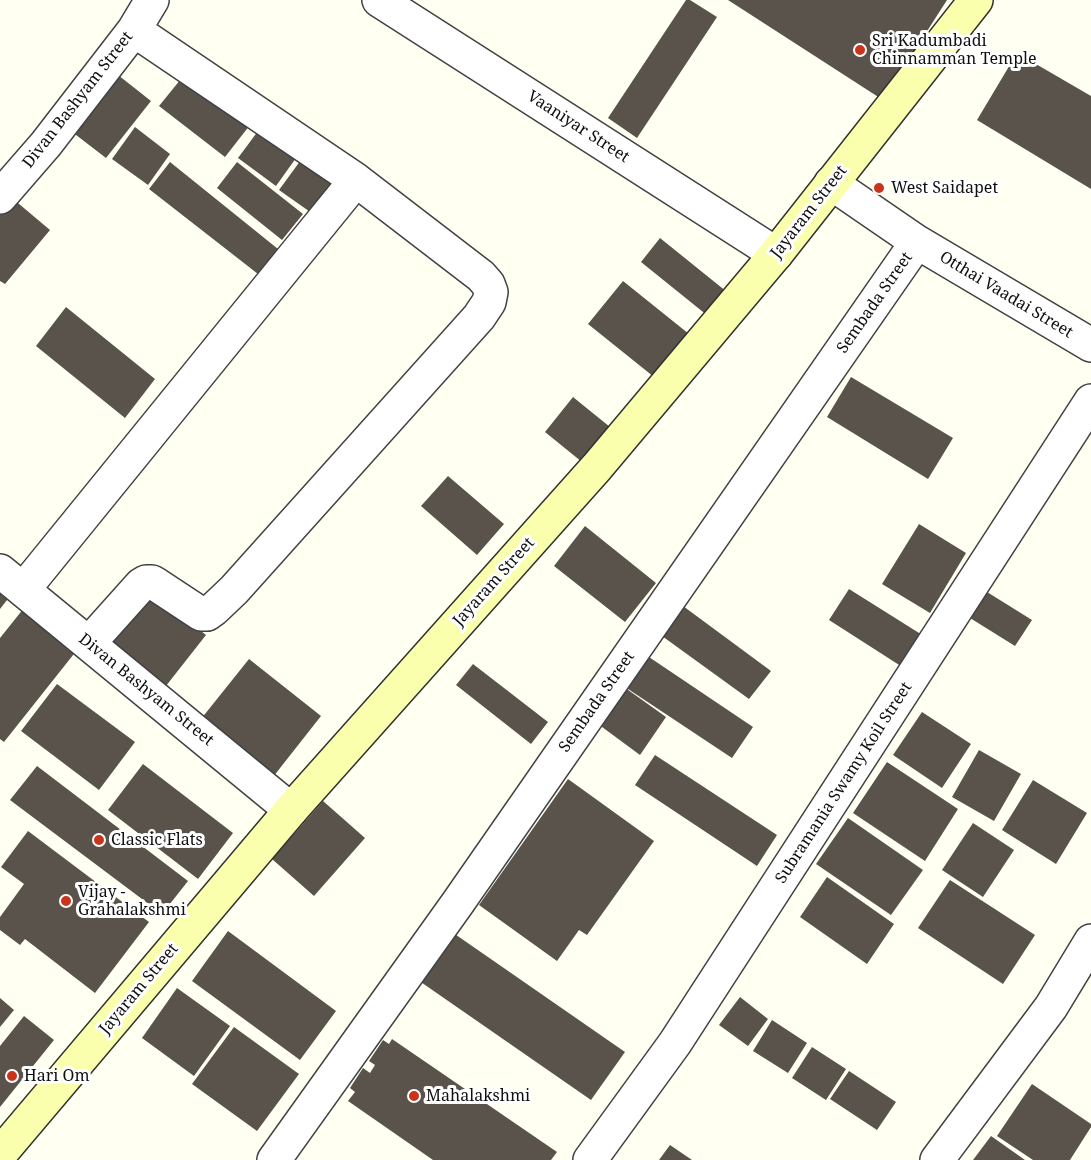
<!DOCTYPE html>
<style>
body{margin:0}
canvas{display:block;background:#fffff2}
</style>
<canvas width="1091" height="1160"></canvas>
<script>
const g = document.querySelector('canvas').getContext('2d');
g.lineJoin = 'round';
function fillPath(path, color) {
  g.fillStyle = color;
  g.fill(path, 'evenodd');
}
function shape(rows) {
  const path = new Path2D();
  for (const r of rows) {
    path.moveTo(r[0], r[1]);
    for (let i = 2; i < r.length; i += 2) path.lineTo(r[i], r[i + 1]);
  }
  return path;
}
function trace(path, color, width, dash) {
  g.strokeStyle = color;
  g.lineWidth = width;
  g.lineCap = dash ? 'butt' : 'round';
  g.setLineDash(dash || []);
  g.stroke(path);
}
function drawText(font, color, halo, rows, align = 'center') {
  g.font = font + ' "Noto Serif",serif';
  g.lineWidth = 6;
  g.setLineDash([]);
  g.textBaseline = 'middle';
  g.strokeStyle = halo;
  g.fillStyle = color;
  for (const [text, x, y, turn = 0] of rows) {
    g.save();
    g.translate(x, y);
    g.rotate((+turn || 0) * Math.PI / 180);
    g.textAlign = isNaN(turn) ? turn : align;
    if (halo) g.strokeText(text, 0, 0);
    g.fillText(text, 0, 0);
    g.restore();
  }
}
const building = shape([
 [686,0,690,0,717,17,637,138,608,118],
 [728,0,947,0,883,100],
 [1017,53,1091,96,1091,189,977,120],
 [113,71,151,101,106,158,67,128],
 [185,74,250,125,225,157,159,106],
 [264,123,301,151,276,186,238,158],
 [135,127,170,154,148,185,112,159],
 [306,153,339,176,313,214,279,190],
 [170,162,278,249,258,274,149,189],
 [237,162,303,214,282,240,217,188],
 [12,198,50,230,5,284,0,281,0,213],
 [660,238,727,292,708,316,641,262],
 [623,281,689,334,654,377,588,324],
 [66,307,155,379,125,418,36,346],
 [851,377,953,438,928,479,827,417],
 [573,397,610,427,582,462,545,432],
 [448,476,504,524,477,555,421,506],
 [919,524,966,553,930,613,882,584],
 [585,526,656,583,625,622,554,566],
 [0,580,14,591,0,609],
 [979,587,1032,620,1015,646,962,613],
 [147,588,206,635,162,691,102,643],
 [849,589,927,638,907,670,829,620],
 [28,603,81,645,4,742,0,739,0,638],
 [683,606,771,671,749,699,662,636],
 [643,653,753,727,732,758,622,685],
 [249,659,321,716,273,777,201,719],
 [473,664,548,722,531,744,456,685],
 [57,684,135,742,99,790,21,731],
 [624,687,666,717,640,755,598,724],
 [922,712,971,744,942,788,893,755],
 [979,750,1021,774,994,821,952,797],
 [655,755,777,835,757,866,635,785],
 [887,762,958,809,925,861,853,813],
 [143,764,233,833,198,879,108,810],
 [37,766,188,881,162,914,10,800],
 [568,779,654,841,587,935,579,930,557,961,479,905],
 [1033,780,1087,813,1056,864,1002,830],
 [323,801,365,838,314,896,272,859],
 [848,818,923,870,891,915,816,864],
 [973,823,1014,850,983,897,942,870],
 [28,831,149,922,95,993,25,939,20,945,0,930,0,917,24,884,1,867],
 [827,877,894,924,867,964,800,917],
 [950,880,1035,935,1003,984,918,928],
 [449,930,625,1052,591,1100,415,978],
 [228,931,336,1011,300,1060,192,981],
 [177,988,230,1026,194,1076,142,1038],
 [740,997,768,1019,748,1046,719,1025],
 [0,998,14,1010,0,1027],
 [24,1016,54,1040,0,1107,0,1046],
 [772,1020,807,1043,788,1073,753,1051],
 [234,1027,299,1074,257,1131,192,1084],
 [392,1039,557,1152,551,1160,433,1160,348,1101,355,1092,350,1088,363,1068,370,1073,375,1065,369,1061,383,1040,389,1044],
 [812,1047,846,1069,826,1100,792,1078],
 [849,1071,896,1102,877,1130,830,1099],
 [1032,1084,1091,1124,1091,1127,1070,1160,1033,1160,997,1136],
 [991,1136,1025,1160,973,1160],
 [670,1145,692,1160,659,1160]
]);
const street = shape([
 [379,0,776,254],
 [831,183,917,242,1091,345],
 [0,197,46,144,134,30,152,0],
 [0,571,291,810],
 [23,590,356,180],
 [89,643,141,585,146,582,152,582,157,585,201,614,207,614,214,609,234,590,479,317,489,302,491,292,488,284,481,276,356,180,134,30],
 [274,1160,457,904,917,242],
 [590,1160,675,1043,1091,401],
 [937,1160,1051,1007,1091,941]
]);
const secondary = shape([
 [0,1154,291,810,597,467,776,254,976,0]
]);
const markers = [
 [860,50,6,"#ca331c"],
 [879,188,6,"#ca331c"],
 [99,840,6,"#ca331c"],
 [66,901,6,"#ca331c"],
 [12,1076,6,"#ca331c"],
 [414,1096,6,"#ca331c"]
];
const poiNames = [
 ["Sri Kadumbadi",872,41],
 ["Chinnamman Temple",872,59],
 ["West Saidapet",891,188],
 ["Classic Flats",111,840],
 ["Vijay -",78,892],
 ["Grahalakshmi",78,910],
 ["Hari Om",24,1076],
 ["Mahalakshmi",426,1096]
];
const streetNames = [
 ["Divan Bashyam Street",78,100,-52],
 ["Vaaniyar Street",578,127,33],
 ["Jayaram Street",809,212,-52],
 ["Otthai Vaadai Street",1006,295,31],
 ["Sembada Street",875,303,-55],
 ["Jayaram Street",494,582,-48],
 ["Divan Bashyam Street",146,690,39],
 ["Sembada Street",597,702,-55],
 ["Subramania Swamy Koil Street",844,783,-57],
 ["Jayaram Street",139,989,-50]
];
fillPath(building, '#59534b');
trace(street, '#424242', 36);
trace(secondary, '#313131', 36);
trace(street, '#fff', 33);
trace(secondary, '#faffad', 33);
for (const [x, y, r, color] of markers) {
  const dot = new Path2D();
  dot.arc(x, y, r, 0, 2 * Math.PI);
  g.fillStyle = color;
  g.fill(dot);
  trace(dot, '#fff', 2);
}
drawText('16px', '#0f0f0f', '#fff', poiNames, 'left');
drawText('16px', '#0f0f0f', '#fff', streetNames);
</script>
